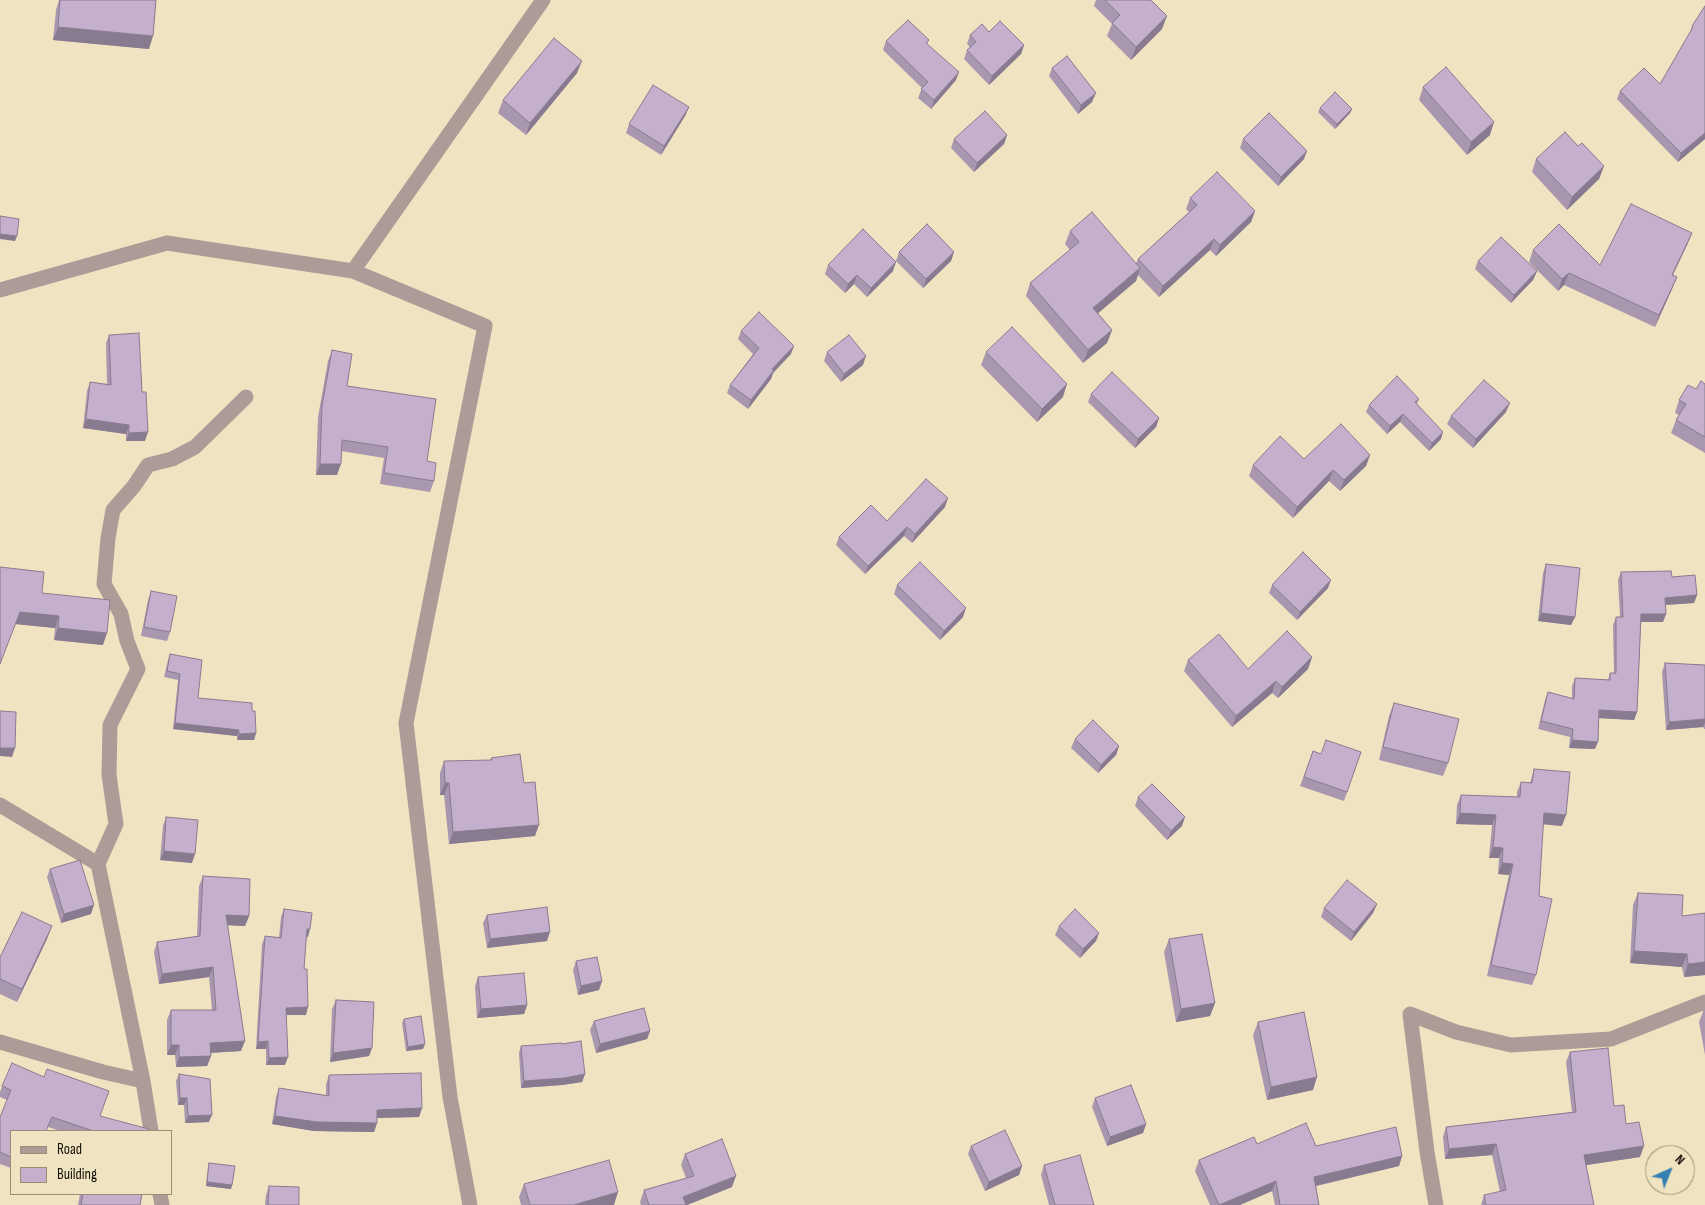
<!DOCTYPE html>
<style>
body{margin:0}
#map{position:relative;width:1705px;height:1205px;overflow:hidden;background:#f0e3c2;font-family:"Sofia Sans Condensed",sans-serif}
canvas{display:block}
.legend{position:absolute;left:10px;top:1130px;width:162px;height:65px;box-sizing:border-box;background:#f0e3c2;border:1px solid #978e76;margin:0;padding:6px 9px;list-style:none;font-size:15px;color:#120e04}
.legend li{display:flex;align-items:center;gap:10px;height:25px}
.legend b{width:25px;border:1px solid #978e76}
.north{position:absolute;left:1645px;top:1145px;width:50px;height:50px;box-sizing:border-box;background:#f0e3c2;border:1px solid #978e76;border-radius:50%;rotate:44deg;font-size:14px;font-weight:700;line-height:20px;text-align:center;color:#120e04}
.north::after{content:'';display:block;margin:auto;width:18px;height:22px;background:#3581b4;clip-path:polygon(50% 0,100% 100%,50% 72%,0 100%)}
</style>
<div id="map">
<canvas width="1705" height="1205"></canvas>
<ul class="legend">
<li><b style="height:6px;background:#ac9c97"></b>Road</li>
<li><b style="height:14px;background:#c4b0cc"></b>Building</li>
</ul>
<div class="north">N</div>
</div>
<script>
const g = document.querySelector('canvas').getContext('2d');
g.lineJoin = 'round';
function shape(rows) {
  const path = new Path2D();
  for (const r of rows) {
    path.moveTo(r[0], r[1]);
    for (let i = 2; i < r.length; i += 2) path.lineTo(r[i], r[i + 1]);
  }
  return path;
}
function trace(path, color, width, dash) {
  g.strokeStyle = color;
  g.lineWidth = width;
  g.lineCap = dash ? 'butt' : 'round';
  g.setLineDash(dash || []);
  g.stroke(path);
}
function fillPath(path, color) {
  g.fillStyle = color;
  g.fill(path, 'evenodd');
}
const minor = shape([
 [353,271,485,326,406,723,450,1097,470,1205],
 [0,290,167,243,353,271,543,0],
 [0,805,98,864],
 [0,1042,103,1072,143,1081,151,1131],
 [143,1081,98,864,116,824,109,775,110,725,138,669,127,641,121,614,104,584,108,538,113,510,134,486,148,465,172,459,195,447,246,397],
 [160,1194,162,1205],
 [1436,1205,1427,1152,1410,1014,1456,1032,1511,1045,1611,1039,1705,1002]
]);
const wall = shape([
 [59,0,60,0,149,49,53,40,56,10],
 [1096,0,1151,0,1162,29,1131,60,1107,36,1112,24,1094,6],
 [1705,6,1705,139,1678,162,1617,99,1620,91,1660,84,1690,33,1692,26],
 [989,32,1024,45,1021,54,989,85,964,59,967,50,970,47,967,44,970,35],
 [929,40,927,44,956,80,931,109,918,98,922,88,883,50,886,41],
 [1052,68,1092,102,1078,114,1049,76],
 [577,73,526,135,498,113,503,100],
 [1423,87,1490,135,1467,155,1419,100],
 [689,107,685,116,661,155,626,133,629,124],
 [1320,108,1352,109,1350,113,1335,129,1318,112],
 [1007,135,1004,144,974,172,951,148,954,139],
 [1243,139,1304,159,1278,186,1240,148],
 [1578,146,1604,166,1599,179,1567,210,1532,172,1536,159],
 [1190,198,1255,211,1251,222,1216,256,1210,250,1159,297,1138,275,1136,281,1098,313,1112,330,1107,343,1083,363,1026,296,1030,283,1070,250,1065,244,1070,231,1136,263,1138,259,1189,212,1186,209],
 [1692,233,1687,245,1673,275,1677,277,1672,289,1655,327,1564,285,1558,291,1529,262,1533,250,1600,265],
 [899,252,954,252,951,261,923,288,896,261],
 [1478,261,1537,271,1533,280,1511,303,1475,269],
 [828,265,893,271,867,297,854,284,845,293,825,274],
 [741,331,791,354,773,373,771,379,748,409,727,393,730,385,753,354,738,339],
 [109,335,142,392,145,441,126,441,126,434,83,428,87,391,90,382,107,384,106,343],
 [332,350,347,386,427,461,434,481,430,492,380,484,384,458,341,451,337,475,316,475,318,417,328,361],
 [827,352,863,365,841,382,824,361],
 [986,352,1063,397,1037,422,981,365],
 [1705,384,1705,453,1671,433,1676,420,1679,415,1675,413,1679,400],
 [1091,394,1159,418,1156,427,1135,448,1088,402],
 [1419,399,1417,404,1441,439,1429,451,1400,422,1387,434,1366,412,1369,405],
 [1506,412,1473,448,1447,424,1451,416],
 [1370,455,1366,466,1340,491,1329,481,1293,518,1249,476,1253,465,1304,459],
 [945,507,912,543,904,536,865,574,836,545,839,537,887,521],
 [1546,564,1575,617,1571,625,1538,621,1543,573],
 [0,567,42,593,103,645,54,640,55,628,15,624],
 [1621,572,1672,577,1697,595,1694,603,1666,605,1666,614,1663,622,1641,622,1637,712,1634,720,1599,718,1595,749,1569,748,1570,737,1538,729,1545,700,1548,692,1572,698,1572,686,1575,678,1608,680,1610,673,1614,673,1613,625,1616,617,1620,617,1618,580],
 [897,585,963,617,940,640,894,594],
 [1272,585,1328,588,1297,620,1269,593],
 [151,591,170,632,167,641,141,636,148,600],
 [170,654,198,698,256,733,254,740,237,740,237,736,173,729,178,680,164,677,168,660],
 [1312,657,1308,669,1278,698,1272,693,1232,727,1184,671,1188,660,1248,669],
 [1665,663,1705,665,1705,729,1704,729,1703,727,1666,730,1662,672],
 [1394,703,1448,763,1443,776,1379,760,1389,716],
 [1075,739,1119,746,1116,755,1098,773,1071,748],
 [1313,751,1321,754,1361,752,1344,801,1300,786],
 [491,758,524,783,535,836,449,844,444,795,440,795,440,773,444,761,490,761],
 [1534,769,1562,826,1543,824,1539,896,1536,975,1532,985,1487,976,1509,875,1498,874,1499,858,1489,858,1492,825,1456,824,1457,805,1461,795,1517,797,1517,792,1521,782,1530,783],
 [1138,797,1182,826,1167,840,1135,806],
 [166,817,192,863,160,860,163,826],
 [50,869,91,914,61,923,47,877],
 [203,876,249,916,245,926,227,925,241,1051,211,1053,211,1056,207,1066,176,1067,175,1055,167,1055,167,1020,171,1010,212,1010,209,977,159,984,154,952,157,942,197,936,199,886],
 [1638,893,1705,975,1684,977,1682,967,1630,963,1633,905],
 [1377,904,1373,913,1351,941,1321,917,1324,908],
 [284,909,308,937,306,936,304,969,306,1015,286,1015,285,1065,266,1065,266,1049,256,1049,262,944,265,936,279,937,281,917],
 [487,915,547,941,487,948,483,923],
 [1059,926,1099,933,1096,941,1080,958,1055,935],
 [47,939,17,1002,0,994,0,957],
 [1169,939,1215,1003,1210,1016,1176,1022,1164,952],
 [576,961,602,981,599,990,578,995,573,970],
 [478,977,527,1005,524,1014,477,1018,475,986],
 [336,1000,372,1048,369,1056,330,1062,332,1009],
 [1704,1009,1705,1009,1705,1055,1699,1022],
 [404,1019,423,1049,406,1051,402,1023],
 [594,1021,650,1031,647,1039,596,1053,590,1030],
 [1258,1022,1313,1090,1267,1100,1253,1035],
 [562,1044,585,1074,582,1082,562,1085,521,1088,519,1053,521,1046],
 [1570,1052,1614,1106,1626,1124,1640,1157,1586,1165,1594,1205,1481,1205,1484,1195,1500,1192,1492,1155,1445,1159,1443,1137,1446,1127,1572,1112,1566,1062],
 [179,1074,209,1122,185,1123,184,1105,178,1105,176,1081],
 [329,1075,422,1108,419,1117,377,1118,377,1123,374,1132,314,1131,272,1124,276,1097,279,1088,326,1095,326,1084],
 [2,1086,100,1116,148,1131,61,1131,48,1127,11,1131,11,1168,0,1164,0,1117,7,1100,0,1097,0,1092],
 [1095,1098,1146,1124,1143,1133,1107,1146,1092,1107],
 [1257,1144,1316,1146,1402,1156,1399,1166,1316,1186,1319,1205,1275,1205,1272,1191,1240,1205,1210,1205,1195,1171,1199,1160],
 [971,1146,1022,1166,1019,1175,985,1191,968,1154],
 [685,1154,732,1187,687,1205,641,1205,640,1202,644,1190,686,1178,681,1165],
 [209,1163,232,1185,231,1189,206,1186,208,1167],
 [1044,1165,1094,1205,1049,1205,1041,1175],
 [524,1184,614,1205,521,1205,519,1197],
 [269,1186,299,1205,265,1205,266,1195],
 [80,1194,142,1194,140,1205,78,1205]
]);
const shadedWall = shape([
 [1167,16,1162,29,1131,60,1136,47],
 [58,27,153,36,149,49,53,40],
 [1024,45,1021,54,989,85,992,76],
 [582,61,577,73,526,135,530,123],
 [959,72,956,80,931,109,934,100],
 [1096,93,1092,102,1078,114,1081,105],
 [689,107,685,116,661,155,664,146],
 [1352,109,1350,113,1335,129,1337,124],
 [1494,122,1490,135,1467,155,1471,142],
 [1705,133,1705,139,1678,162,1681,153],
 [1007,135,1004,144,974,172,977,163],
 [1307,151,1304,159,1278,186,1281,177],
 [1604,166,1599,179,1567,210,1572,197],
 [1255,211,1251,222,1216,256,1220,245],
 [1692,233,1687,245,1667,287,1672,275],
 [0,234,17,236,15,241,0,239],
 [1214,239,1210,250,1159,297,1163,286],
 [954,252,951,261,923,288,926,279],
 [896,262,893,271,867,297,871,288],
 [1140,268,1136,281,1089,321,1093,308],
 [1537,271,1533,280,1511,303,1514,295],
 [1569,273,1564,285,1558,291,1562,279],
 [857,275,854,284,845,293,848,284],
 [1677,277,1672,289,1655,327,1659,315],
 [1112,330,1107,343,1083,363,1088,350],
 [794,346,791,354,773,373,771,379,748,409,751,400,772,369],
 [866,356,863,365,841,382,844,374],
 [1067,384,1063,397,1037,422,1042,409],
 [1510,403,1506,412,1473,448,1476,439],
 [1403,414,1400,422,1387,434,1390,426],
 [1159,418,1156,427,1135,448,1138,439],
 [86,419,129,425,126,434,83,428],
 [148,432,145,441,126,441,129,433],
 [1443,432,1441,439,1429,451,1432,443],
 [1370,455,1366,466,1340,491,1344,480],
 [320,464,341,464,337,475,316,475],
 [1333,470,1329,481,1293,518,1297,507],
 [948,498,945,507,912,543,915,534],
 [907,527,904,536,865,574,868,566],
 [1331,580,1328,588,1297,620,1300,612],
 [1697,595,1694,603,1663,605,1665,598],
 [966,608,963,617,940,640,944,631],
 [20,612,59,616,55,628,15,624],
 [1541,613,1575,617,1571,625,1538,621],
 [1641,614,1666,614,1663,622,1638,622],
 [58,628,107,633,103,645,54,640],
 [1312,657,1308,669,1278,698,1282,687],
 [1276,681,1272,693,1232,727,1236,716],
 [1599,710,1637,712,1634,720,1597,718],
 [1705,719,1705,723,1703,727,1666,730,1669,722],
 [175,723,239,730,237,736,173,729],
 [256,733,254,740,237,740,239,734],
 [1572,740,1598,742,1595,749,1569,748],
 [1119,746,1116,755,1098,773,1101,765],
 [0,748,15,748,12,757,0,756],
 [445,783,449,783,444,795,440,795],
 [1460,813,1496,815,1492,825,1456,824],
 [1544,813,1566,815,1562,826,1540,824],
 [1185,817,1182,826,1167,840,1171,831],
 [539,825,535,836,449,844,453,832],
 [1493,847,1503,848,1499,858,1489,858],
 [164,851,195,854,192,863,160,860],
 [1502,863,1513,864,1509,875,1498,874],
 [1377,904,1373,913,1351,941,1354,932],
 [94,905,91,914,61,923,64,914],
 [226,915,249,916,245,926,222,925],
 [52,926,47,939,17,1002,22,989],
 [307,929,310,929,308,937,304,936],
 [550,932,547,941,487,948,490,939],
 [1099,933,1096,941,1080,958,1083,949],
 [1634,951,1687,954,1682,967,1630,963],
 [1705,962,1705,975,1684,977,1688,964],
 [213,967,209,977,159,984,162,974],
 [602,981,599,990,578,995,581,986],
 [1215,1003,1210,1016,1176,1022,1181,1009],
 [527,1005,524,1014,477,1018,481,1009],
 [308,1007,306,1015,284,1015,286,1008],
 [650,1031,647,1039,596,1053,600,1044],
 [245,1041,241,1051,206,1053,210,1043],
 [268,1041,266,1049,256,1049,258,1042],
 [425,1044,423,1049,406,1051,408,1047],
 [171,1045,179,1045,175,1055,167,1055],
 [372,1048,369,1056,330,1062,333,1053],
 [211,1056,207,1066,176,1067,179,1057],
 [288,1057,285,1065,266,1065,269,1058],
 [585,1074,582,1082,562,1085,521,1088,524,1081],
 [1317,1077,1313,1090,1267,1100,1271,1087],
 [180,1098,187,1098,184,1105,178,1105],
 [422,1108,419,1117,374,1118,377,1110],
 [212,1115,209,1122,185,1123,188,1116],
 [275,1116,377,1123,374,1132,314,1131,272,1124],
 [1146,1124,1143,1133,1107,1146,1110,1137],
 [1496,1144,1492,1155,1445,1159,1449,1149],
 [1644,1146,1640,1157,1580,1166,1584,1155],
 [1402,1156,1399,1166,1311,1187,1314,1177],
 [1022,1166,1019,1175,985,1191,989,1182],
 [736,1176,732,1187,687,1205,680,1205,683,1197],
 [1276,1181,1272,1191,1240,1205,1220,1205],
 [207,1182,232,1185,231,1189,206,1186],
 [618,1192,614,1205,574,1205]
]);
const building = shape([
 [60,0,156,0,153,36,58,27,60,0],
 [1105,0,1151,0,1167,16,1136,47,1112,23,1120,15,1105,0],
 [1705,6,1705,133,1681,153,1620,91,1644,68,1660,84,1693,27,1692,26,1705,6],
 [908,20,929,40,926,43,959,72,934,100,921,89,928,82,886,41,908,20],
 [1000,21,1024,45,992,76,967,50,976,42,970,35,982,24,989,32,1000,21],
 [554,38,582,61,530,123,503,100,554,38],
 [1067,56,1096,93,1081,105,1052,68,1067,56],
 [1446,67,1494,122,1471,142,1423,87,1446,67],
 [653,85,689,107,664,146,629,124,653,85],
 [1335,92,1352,109,1337,124,1320,108,1335,92],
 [985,111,1007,135,977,163,954,139,985,111],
 [1269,113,1307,151,1281,177,1243,139,1269,113],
 [1565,132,1578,146,1582,143,1604,166,1572,197,1536,159,1565,132],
 [1217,172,1255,211,1220,245,1214,239,1163,286,1138,259,1197,205,1190,198,1217,172],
 [1631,204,1692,233,1672,275,1677,277,1659,315,1569,273,1562,279,1533,250,1559,224,1600,265,1631,204],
 [1092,212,1140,268,1093,308,1112,330,1088,350,1030,283,1079,242,1070,231,1092,212],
 [0,216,19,219,17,236,0,234,0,216],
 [927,224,954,252,926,279,899,252,927,224],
 [863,229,896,262,871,288,857,275,848,284,828,265,863,229],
 [1501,237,1537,271,1514,295,1478,261,1501,237],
 [759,312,794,346,772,369,774,370,751,400,730,385,759,348,741,331,759,312],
 [1012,327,1067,384,1042,409,986,352,1012,327],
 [139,333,142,392,146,392,148,432,129,433,129,425,86,419,90,382,111,385,109,335,139,333],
 [849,335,866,356,844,374,827,352,849,335],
 [332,350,352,354,347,386,436,399,427,461,436,463,434,481,384,473,388,447,342,440,341,464,320,464,322,406,332,350],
 [1112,372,1159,418,1138,439,1091,394,1112,372],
 [1397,376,1419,399,1415,402,1443,432,1432,443,1403,414,1390,426,1369,405,1397,376],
 [1484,380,1510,403,1476,439,1451,416,1484,380],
 [1701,381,1705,384,1705,437,1676,420,1686,404,1679,400,1688,385,1696,389,1701,381],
 [1341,424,1370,455,1344,480,1333,470,1297,507,1253,465,1280,436,1304,459,1341,424],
 [926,479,948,498,915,534,907,527,868,566,839,537,871,505,887,521,926,479],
 [1303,552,1331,580,1300,612,1272,585,1303,552],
 [920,562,966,608,944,631,897,585,920,562],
 [1546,564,1580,568,1575,617,1541,613,1546,564],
 [0,567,44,572,42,593,110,600,107,633,58,628,59,616,20,612,0,664,0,567],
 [1671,571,1672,577,1695,575,1697,595,1665,598,1666,614,1641,614,1637,712,1599,710,1598,742,1572,740,1573,729,1541,721,1548,692,1574,699,1575,678,1610,680,1610,673,1616,673,1616,617,1623,617,1621,572,1671,571],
 [151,591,177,596,170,632,144,627,151,591],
 [1287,631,1312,657,1282,687,1276,681,1236,716,1188,660,1219,634,1248,669,1287,631],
 [170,654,202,660,198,698,252,703,252,711,255,711,256,733,239,734,239,730,175,723,180,674,167,671,170,654],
 [1665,663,1705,665,1705,719,1669,722,1665,663],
 [1394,703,1459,719,1448,763,1383,747,1394,703],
 [0,711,16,712,15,748,0,748,0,711],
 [1093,720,1119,746,1101,765,1075,739,1093,720],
 [1326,740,1361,752,1347,792,1304,777,1313,751,1321,754,1326,740],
 [520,754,524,783,535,782,539,825,453,832,449,783,445,783,444,761,492,760,491,758,520,754],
 [1534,769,1570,772,1566,815,1544,813,1539,896,1552,899,1536,975,1491,965,1513,864,1502,863,1503,848,1493,847,1496,815,1460,813,1461,795,1520,797,1521,782,1532,783,1534,769],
 [1152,784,1185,817,1171,831,1138,797,1152,784],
 [166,817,198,820,195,854,164,851,166,817],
 [80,860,94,905,64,914,50,869,80,860],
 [203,876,250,879,249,916,226,915,245,1041,210,1043,211,1056,179,1057,179,1045,171,1045,171,1010,216,1010,213,967,162,974,157,942,200,936,203,876],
 [1347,880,1377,904,1354,932,1324,908,1347,880],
 [1638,893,1683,895,1682,916,1705,913,1705,962,1688,964,1687,954,1634,951,1638,893],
 [547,907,550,932,490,939,487,915,547,907],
 [284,909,312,913,310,929,307,929,304,969,307,969,308,1007,286,1008,288,1057,269,1058,268,1041,258,1042,265,936,281,938,284,909],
 [1075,909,1099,933,1083,949,1059,926,1075,909],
 [22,912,52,926,22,989,0,979,0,957,22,912],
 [1202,934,1215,1003,1181,1009,1169,939,1202,934],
 [597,957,602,981,581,986,576,961,597,957],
 [524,973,527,1005,481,1009,478,977,524,973],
 [336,1000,374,1002,372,1048,333,1053,336,1000],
 [644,1008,650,1031,600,1044,594,1021,644,1008],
 [1304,1012,1317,1077,1271,1087,1258,1022,1304,1012],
 [421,1016,425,1044,408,1047,404,1019,421,1016],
 [581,1041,585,1074,565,1078,524,1081,521,1046,562,1043,562,1044,581,1041],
 [1608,1048,1614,1106,1624,1105,1626,1124,1639,1122,1644,1146,1584,1155,1594,1205,1486,1205,1484,1195,1506,1190,1496,1144,1449,1149,1446,1127,1576,1112,1570,1052,1608,1048],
 [12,1063,44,1077,47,1069,109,1091,100,1116,149,1129,148,1131,93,1131,52,1117,46,1131,11,1131,11,1157,0,1152,0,1117,11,1090,2,1086,12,1063],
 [421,1073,422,1108,377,1110,377,1123,317,1122,275,1116,279,1088,329,1096,329,1075,421,1073],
 [179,1074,210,1079,212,1115,188,1116,187,1098,180,1098,179,1074],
 [1131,1085,1146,1124,1110,1137,1095,1098,1131,1085],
 [1306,1123,1316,1146,1396,1127,1402,1156,1314,1177,1319,1205,1280,1205,1276,1181,1219,1205,1199,1160,1254,1137,1257,1144,1306,1123],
 [1005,1130,1022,1166,989,1182,971,1146,1005,1130],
 [722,1139,736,1176,683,1197,686,1205,649,1205,644,1190,694,1176,685,1154,722,1139],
 [1080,1155,1094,1205,1055,1205,1044,1165,1080,1155],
 [609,1160,618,1192,574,1205,530,1205,524,1184,609,1160],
 [209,1163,235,1166,232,1185,207,1182,209,1163],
 [269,1186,299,1187,299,1205,268,1205,269,1186],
 [83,1194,142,1194,140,1205,81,1205,83,1194]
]);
trace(minor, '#ac9c97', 15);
fillPath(wall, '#a997af');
fillPath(shadedWall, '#897b8f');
fillPath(building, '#c4b0cc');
trace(building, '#897b8f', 1);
</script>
